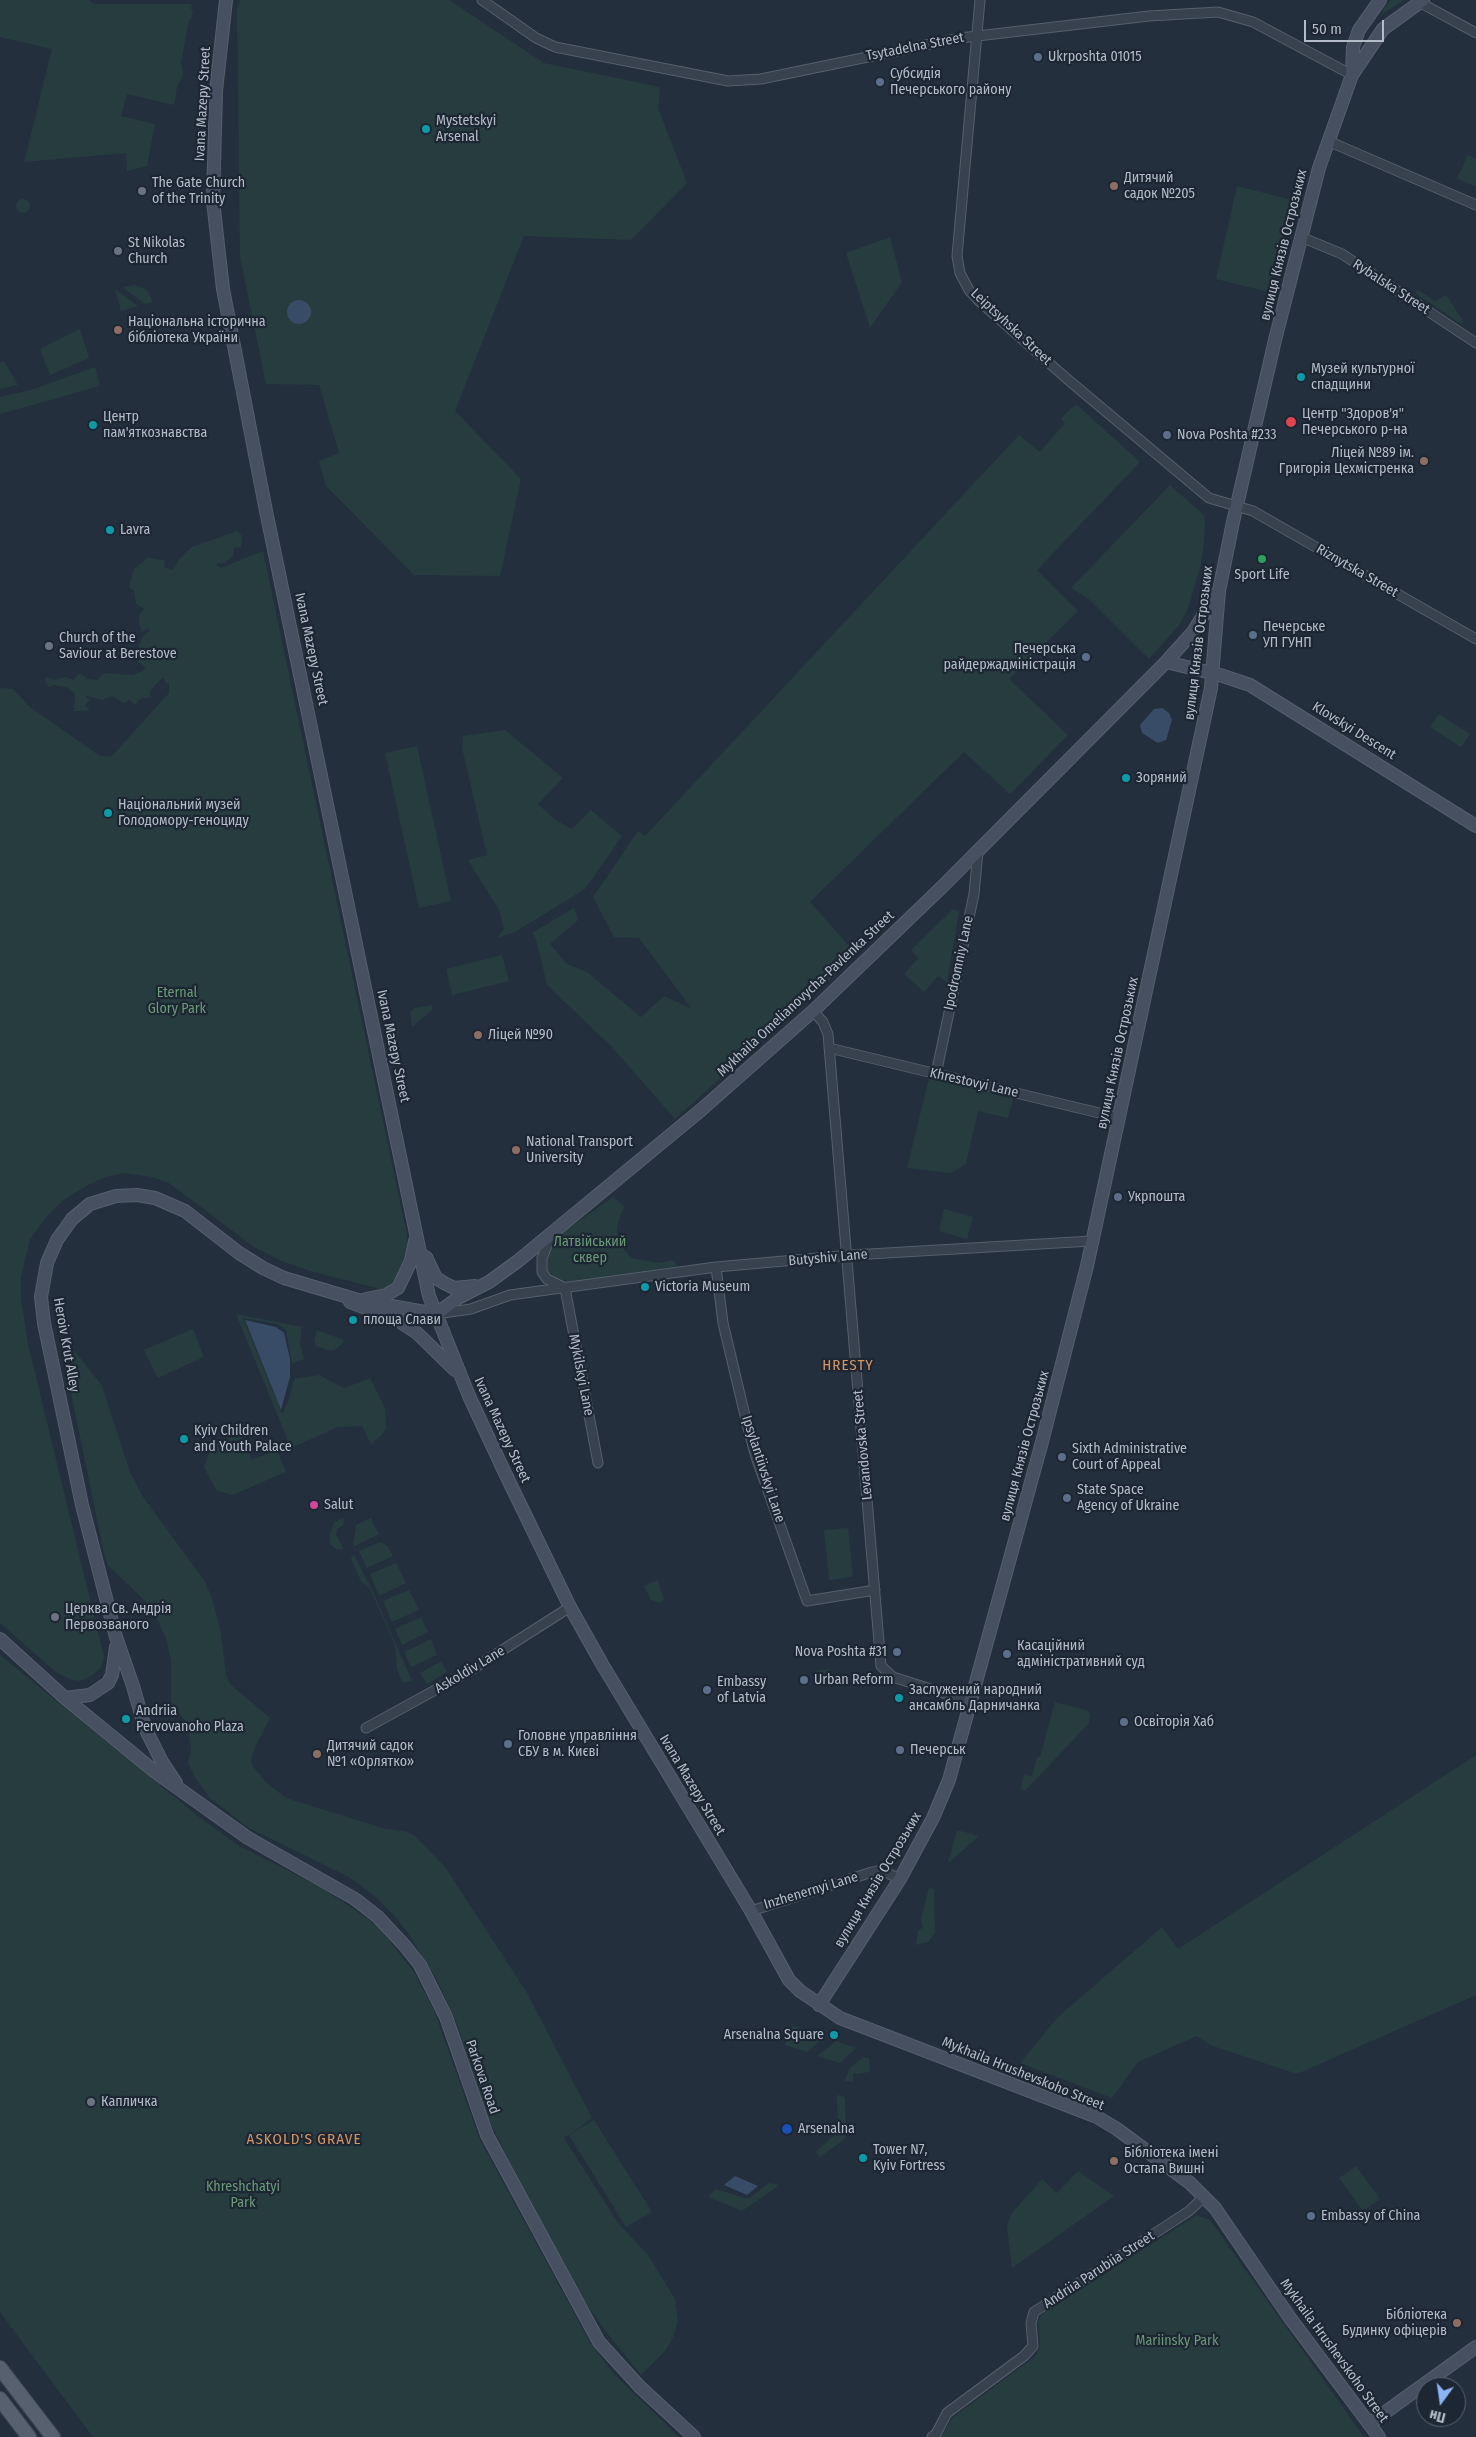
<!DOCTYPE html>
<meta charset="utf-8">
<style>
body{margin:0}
#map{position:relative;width:1476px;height:2437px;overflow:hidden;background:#242f3e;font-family:"Fira Sans Condensed",sans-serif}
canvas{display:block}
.north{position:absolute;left:1416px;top:2377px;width:50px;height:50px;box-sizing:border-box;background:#1d2633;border:1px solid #59626f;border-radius:50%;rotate:194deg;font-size:14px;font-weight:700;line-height:20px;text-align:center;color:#b4bcc9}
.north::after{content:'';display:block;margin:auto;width:18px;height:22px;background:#8ab4f8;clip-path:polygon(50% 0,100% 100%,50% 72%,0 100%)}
.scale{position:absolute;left:1304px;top:20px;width:80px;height:22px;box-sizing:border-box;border:2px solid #b4bcc9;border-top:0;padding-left:6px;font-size:15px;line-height:18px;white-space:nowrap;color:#b4bcc9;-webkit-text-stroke:4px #1d2633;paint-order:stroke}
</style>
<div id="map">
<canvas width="1476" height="2437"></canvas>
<div class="north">Пн</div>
<div class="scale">50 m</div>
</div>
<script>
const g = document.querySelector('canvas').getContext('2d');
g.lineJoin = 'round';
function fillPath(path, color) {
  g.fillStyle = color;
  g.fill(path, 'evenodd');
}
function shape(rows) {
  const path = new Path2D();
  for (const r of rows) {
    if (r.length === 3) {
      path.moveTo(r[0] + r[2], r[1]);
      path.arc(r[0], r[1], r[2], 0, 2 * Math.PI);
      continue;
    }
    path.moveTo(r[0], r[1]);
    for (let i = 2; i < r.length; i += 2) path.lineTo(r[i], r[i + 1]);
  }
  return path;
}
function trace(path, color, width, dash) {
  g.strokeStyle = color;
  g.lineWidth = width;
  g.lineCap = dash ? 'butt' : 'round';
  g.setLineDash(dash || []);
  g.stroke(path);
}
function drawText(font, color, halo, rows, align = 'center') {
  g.font = font + ' "Fira Sans Condensed",sans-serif';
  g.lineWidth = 4.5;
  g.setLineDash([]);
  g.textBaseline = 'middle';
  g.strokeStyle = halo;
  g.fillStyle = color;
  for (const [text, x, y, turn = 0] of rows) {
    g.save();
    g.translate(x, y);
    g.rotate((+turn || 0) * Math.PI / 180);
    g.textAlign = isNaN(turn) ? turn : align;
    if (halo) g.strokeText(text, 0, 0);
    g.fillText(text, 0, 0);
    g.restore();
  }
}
const green = shape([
 [0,0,89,0,94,4,192,4,191,9,193,11,191,19,189,20,181,63,183,75,177,87,174,105,127,94,121,116,155,124,147,166,127,171,126,153,24,162,52,49,0,37],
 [241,0,449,0,544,63,660,87,658,108,687,183,631,240,524,236,455,411,521,479,500,576,414,575,326,486,319,461,339,453,319,385,266,384,240,257,237,8],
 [1391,0,1404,0,1381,15,1384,8],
 [1468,155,1476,159,1476,187,1457,178],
 [1237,186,1292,200,1269,292,1216,279],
 [23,206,7],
 [890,237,902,282,870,328,846,253],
 [135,285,147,290,153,302,145,304,122,287],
 [115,289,138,306,121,311],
 [1418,290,1435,301,1446,295,1464,322,1461,324,1415,293],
 [80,329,89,358,50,375,40,349],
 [4,361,18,385,0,389,0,363],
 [95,367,100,386,0,414,0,397,31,390],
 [1077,405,1140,462,1037,570,1078,611,1009,679,1068,735,1010,794,964,752,810,902,857,955,675,1119,611,1046,547,985,536,939,532,933,574,908,578,920,550,944,567,964,587,972,641,1017,664,996,692,1009,639,938,614,937,593,897,638,831,645,836,1019,435,1040,452,1065,423,1061,419,1070,409],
 [1170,485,1205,516,1204,542,1201,564,1187,611,1180,624,1149,659,1090,600,1071,588],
 [237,531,242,536,241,547,234,548,233,556,224,563,216,564,221,568,263,551,407,1235,407,1258,399,1279,389,1286,380,1289,310,1271,284,1262,254,1247,169,1183,152,1177,124,1173,106,1177,88,1185,65,1199,48,1215,30,1239,21,1277,21,1298,28,1344,104,1657,101,1667,93,1675,80,1681,72,1680,57,1673,0,1623,0,688,13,689,30,707,100,756,111,757,169,693,169,683,166,684,163,677,150,691,150,697,140,699,135,705,130,700,124,703,111,696,102,700,84,695,90,700,85,705,90,710,80,711,74,711,75,694,67,687,53,685,49,687,45,681,46,677,54,680,66,677,73,680,80,673,87,679,97,680,104,673,133,675,146,669,139,662,136,652,143,636,150,631,147,628,142,632,139,624,139,615,144,609,136,604,134,591,129,587,134,569,148,558,165,560,164,567,173,570,179,559,192,547],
 [1439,714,1470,734,1461,747,1430,727],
 [505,730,563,778,538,804,554,819,572,829,591,810,622,836,585,889,515,932,497,938,504,929,499,910,468,860,487,855,462,748,463,736],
 [417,746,451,901,419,908,385,753],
 [953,909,959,912,947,982,938,976,924,992,904,974,918,958,911,950],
 [502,955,509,981,452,995,446,969],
 [432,1005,433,1009,412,1027,410,1013,414,1008],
 [929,1078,1013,1099,1008,1118,978,1111,966,1164,951,1173,907,1168],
 [613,1197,625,1207,619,1218,617,1231,619,1243,631,1258,659,1263,673,1260,678,1266,572,1282,557,1279,546,1269,545,1250,559,1235],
 [944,1209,973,1217,967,1239,939,1231],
 [236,1314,302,1327,300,1344,304,1359,292,1363,286,1330,277,1324,243,1318,282,1414,288,1402,294,1379,319,1375,344,1388,370,1378,385,1408,386,1429,381,1436,371,1444,362,1426,338,1427,291,1448],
 [193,1329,204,1357,158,1378,144,1350],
 [317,1330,344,1340,342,1344,334,1350,327,1350,316,1346,314,1341],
 [74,1350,102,1386,130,1472,143,1497,204,1580,212,1598,221,1633,226,1675,230,1684,270,1718,255,1747,251,1761,254,1768,267,1783,286,1798,386,1829,405,1831,414,1835,445,1867,527,1993,592,2118,569,2135,594,2120,652,2212,626,2227,569,2135,564,2138,618,2223,648,2255,675,2299,678,2320,673,2338,665,2351,641,2375,607,2333,585,2302,507,2157,483,2107,457,2024,437,1980,407,1932,394,1915,372,1894,349,1877,249,1828,210,1798,195,1777,188,1763,191,1750,187,1723,171,1703,171,1661,167,1641,158,1621,147,1603,108,1565,104,1554,69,1383],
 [241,1433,252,1460,277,1450,286,1472,232,1495,216,1490,204,1467,212,1445],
 [344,1517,343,1525,337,1529,336,1535,344,1549,337,1550,330,1544,330,1532,334,1523],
 [372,1517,372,1522,379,1534,353,1547,356,1525],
 [848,1528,853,1577,829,1580,824,1530],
 [380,1542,388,1546,393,1556,367,1568,359,1551],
 [354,1555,372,1590,412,1681,402,1682,397,1669,395,1645,371,1591,367,1585,362,1583,352,1561,351,1557],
 [396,1563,406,1583,379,1596,370,1574],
 [658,1580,664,1600,658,1603,651,1600,644,1586],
 [409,1590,419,1610,392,1622,383,1601],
 [421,1617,428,1632,402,1645,395,1629],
 [431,1639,437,1655,411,1667,404,1652],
 [0,1655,203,1820,239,1846,319,1886,377,1925,414,1972,434,2010,480,2140,591,2344,613,2373,679,2437,93,2437,0,2312],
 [441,1661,447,1672,427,1684,420,1673],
 [830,1669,831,1683,815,1685,814,1671],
 [1055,1702,1086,1710,1090,1714,1089,1723,1026,1790,1023,1791,1021,1788,1024,1775,1032,1776,1037,1757,1040,1757],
 [1476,1755,1476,1995,1297,2074,1210,2045,1197,2036,1138,2062,1112,2098,1020,2063,1057,2018,1162,1927,1178,1949],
 [957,1830,979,1836,948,1863],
 [929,1888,934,1889,935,1933,928,1942,916,1945,918,1930,923,1928,921,1918],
 [792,2026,803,2029,825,2037,807,2052,785,2045],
 [836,2041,856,2048,840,2063,817,2056],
 [863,2057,869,2058,870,2072,853,2074,853,2082,844,2081,850,2068],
 [837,2095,845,2097,846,2138,820,2157,816,2151,838,2132],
 [1356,2166,1380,2199,1363,2211,1339,2178],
 [1078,2171,1114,2196,1012,2268,1007,2226,1012,2213,1042,2179,1057,2193],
 [769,2183,780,2185,742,2211,708,2197,716,2189,748,2199],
 [1197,2215,1210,2220,1364,2437,941,2437,952,2418,1036,2356,1040,2345,1038,2322,1042,2314]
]);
const water = shape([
 [299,312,12],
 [1162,708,1169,713,1172,720,1166,740,1158,743,1142,733,1140,725,1154,709],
 [245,1320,276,1327,284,1333,290,1359,290,1377,281,1410],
 [735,2176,758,2186,747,2195,724,2185]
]);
const street = shape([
 [482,0,536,38,555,47,728,81,761,79,960,38,1149,16,1218,12,1253,22,1352,75],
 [980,0,957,256,960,273,969,290,980,302,1066,378,1209,498,1253,511,1476,639],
 [1419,2,1476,33],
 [1328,141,1476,205],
 [1301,237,1342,254,1476,343],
 [813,1011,823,1022,828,1034,881,1666,893,1677,971,1702],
 [829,1048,1120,1118],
 [936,1074,974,894,978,851],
 [551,1236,542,1258,542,1272,547,1279,565,1288],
 [716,1267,723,1323,747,1424,756,1457,807,1601,875,1590],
 [565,1288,598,1463],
 [436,1314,471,1309,510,1295,716,1267,852,1255,1092,1241],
 [366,1728,468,1672,570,1607],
 [751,1911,872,1872,881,1870,900,1879],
 [932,2437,936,2434,947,2413,1024,2356,1033,2346,1031,2323,1034,2312,1189,2211,1205,2196]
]);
const secondary = shape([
 [226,0,216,91,213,201,223,289,266,511,429,1296,469,1396,504,1471,570,1607,602,1664,751,1911,789,1980,800,1991,840,2018,1097,2117,1117,2129,1190,2183,1215,2208,1290,2318,1379,2437],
 [1352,75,1353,47,1359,30,1380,0],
 [1166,662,1220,675,1250,685,1476,826],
 [426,1257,436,1278,444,1283,454,1288,475,1286],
 [366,1299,386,1295,398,1288,411,1261,415,1241],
 [350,1302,397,1320,417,1333,455,1370],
 [436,1314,458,1298,489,1282,518,1261,701,1110,813,1011,942,887,1166,662,1193,632,1217,593],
 [0,1639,65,1698,154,1771,248,1838,355,1899,378,1917,405,1946,420,1965,446,2017,487,2135,599,2342,640,2387,694,2437],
 [65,1698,90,1695,108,1683,112,1675,116,1647],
 [176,1783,162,1762,145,1728,133,1686,116,1637,82,1505,44,1323,41,1297,47,1263,57,1240,72,1219,90,1204,116,1196,137,1195,155,1198,185,1211,239,1253,263,1268,284,1278,358,1300,436,1314],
 [819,2005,900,1879,933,1818,949,1780,1042,1442,1087,1266,1211,688,1219,591,1233,522,1275,340,1319,168,1352,75,1383,29,1423,0],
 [1369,2424,1476,2347]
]);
const primary = shape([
 [0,2368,53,2437],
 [0,2399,29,2437]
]);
const markers = [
 [1038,57,5,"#5c6f8a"],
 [880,82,5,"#5c6f8a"],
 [426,129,5,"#0f9aa8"],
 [1114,186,5,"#8d6e63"],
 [142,191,5,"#6b7280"],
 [118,251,5,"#6b7280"],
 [118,330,5,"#8d6e63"],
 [1301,377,5,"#0f9aa8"],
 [1291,422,6,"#e0444e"],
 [93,425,5,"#0f9aa8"],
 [1167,435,5,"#5c6f8a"],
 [1424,461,5,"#8d6e63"],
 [110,530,5,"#0f9aa8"],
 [1262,559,5,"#2e9e5b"],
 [1253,635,5,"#5c6f8a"],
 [49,646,5,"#6b7280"],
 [1086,657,5,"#5c6f8a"],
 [1126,778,5,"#0f9aa8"],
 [108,813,5,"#0f9aa8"],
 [478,1035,5,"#8d6e63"],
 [516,1150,5,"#8d6e63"],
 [1118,1197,5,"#5c6f8a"],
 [645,1287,5,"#0f9aa8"],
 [353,1320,5,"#0f9aa8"],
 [184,1439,5,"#0f9aa8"],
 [1062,1457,5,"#5c6f8a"],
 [1067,1498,5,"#5c6f8a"],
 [314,1505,5,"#d1479c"],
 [55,1617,5,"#6b7280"],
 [897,1652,5,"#5c6f8a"],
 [1007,1654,5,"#5c6f8a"],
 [804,1680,5,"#5c6f8a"],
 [707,1690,5,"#5c6f8a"],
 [899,1698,5,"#0f9aa8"],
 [126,1719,5,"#0f9aa8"],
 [1124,1722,5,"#5c6f8a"],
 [508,1744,5,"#5c6f8a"],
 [900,1750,5,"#5c6f8a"],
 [317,1754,5,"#8d6e63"],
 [834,2035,5,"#0f9aa8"],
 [91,2102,5,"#6b7280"],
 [787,2129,6,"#1a4fb4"],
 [863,2158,5,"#0f9aa8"],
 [1114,2161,5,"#8d6e63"],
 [1311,2216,5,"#5c6f8a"],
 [1457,2323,5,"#8d6e63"]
];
const streetNames = [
 ["Tsytadelna Street",915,47,-11],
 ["Ivana Mazepy Street",203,104,-87],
 ["вулиця Князів Острозьких",1284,245,-76],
 ["Rybalska Street",1391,287,33],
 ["Leiptsyhska Street",1011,327,43],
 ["Riznytska Street",1357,571,30],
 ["вулиця Князів Острозьких",1199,643,-83],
 ["Ivana Mazepy Street",311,649,78],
 ["Klovskyi Descent",1354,731,32],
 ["Ipodromniy Lane",959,963,-78],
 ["Mykhaila Omelianovycha-Pavlenka Street",806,994,-43],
 ["Ivana Mazepy Street",393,1046,78],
 ["вулиця Князів Острозьких",1118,1053,-78],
 ["Khrestovyi Lane",974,1083,13],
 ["Butyshiv Lane",828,1258,-5],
 ["Heroiv Krut Alley",66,1345,80],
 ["Mykilskyi Lane",581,1375,79],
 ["Ivana Mazepy Street",502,1430,65],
 ["Levandovska Street",863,1445,-95],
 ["вулиця Князів Острозьких",1025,1446,-75],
 ["Ipsylantiivskyi Lane",763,1469,72],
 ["Askoldiv Lane",470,1670,-31],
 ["Ivana Mazepy Street",692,1785,59],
 ["вулиця Князів Острозьких",878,1880,-59],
 ["Inzhenernyi Lane",811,1891,-17],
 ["Mykhaila Hrushevskoho Street",1023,2074,22],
 ["Parkova Road",482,2077,71],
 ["Andriia Parubiia Street",1099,2270,-33],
 ["Mykhaila Hrushevskoho Street",1334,2351,54]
];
const poiNames = [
 ["Ukrposhta 01015",1048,57],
 ["Субсидія",890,74],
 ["Печерського району",890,90],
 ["Mystetskyi",436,121],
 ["Arsenal",436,137],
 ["Дитячий",1124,178],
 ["садок №205",1124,194],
 ["The Gate Church",152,183],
 ["of the Trinity",152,199],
 ["St Nikolas",128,243],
 ["Church",128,259],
 ["Національна історична",128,322],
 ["бібліотека України",128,338],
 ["Музей культурної",1311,369],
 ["спадщини",1311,385],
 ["Центр \"Здоров'я\"",1302,414],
 ["Печерського р-на",1302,430],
 ["Центр",103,417],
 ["пам'яткознавства",103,433],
 ["Nova Poshta #233",1177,435],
 ["Ліцей №89 ім.",1414,453,"right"],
 ["Григорія Цехмістренка",1414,469,"right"],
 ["Lavra",120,530],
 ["Sport Life",1262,575,"center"],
 ["Печерське",1263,627],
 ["УП ГУНП",1263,643],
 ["Church of the",59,638],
 ["Saviour at Berestove",59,654],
 ["Печерська",1076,649,"right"],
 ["райдержадміністрація",1076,665,"right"],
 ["Зоряний",1136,778],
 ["Національний музей",118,805],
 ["Голодомору-геноциду",118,821],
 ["Ліцей №90",488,1035],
 ["National Transport",526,1142],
 ["University",526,1158],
 ["Укрпошта",1128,1197],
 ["Victoria Museum",655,1287],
 ["площа Слави",363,1320],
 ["Kyiv Children",194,1431],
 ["and Youth Palace",194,1447],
 ["Sixth Administrative",1072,1449],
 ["Court of Appeal",1072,1465],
 ["State Space",1077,1490],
 ["Agency of Ukraine",1077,1506],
 ["Salut",324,1505],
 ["Церква Св. Андрія",65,1609],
 ["Первозваного",65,1625],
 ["Касаційний",1017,1646],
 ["адміністративний суд",1017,1662],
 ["Nova Poshta #31",887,1652,"right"],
 ["Urban Reform",814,1680],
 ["Embassy",717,1682],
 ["of Latvia",717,1698],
 ["Заслужений народний",909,1690],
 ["ансамбль Дарничанка",909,1706],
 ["Andriia",136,1711],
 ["Pervovanoho Plaza",136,1727],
 ["Освіторія Хаб",1134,1722],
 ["Головне управління",518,1736],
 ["СБУ в м. Києві",518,1752],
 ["Дитячий садок",327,1746],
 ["№1 «Орлятко»",327,1762],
 ["Печерськ",910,1750],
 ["Arsenalna Square",824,2035,"right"],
 ["Капличка",101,2102],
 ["Arsenalna",798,2129],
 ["Tower N7,",873,2150],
 ["Kyiv Fortress",873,2166],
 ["Бібліотека імені",1124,2153],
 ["Остапа Вишні",1124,2169],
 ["Embassy of China",1321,2216],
 ["Бібліотека",1447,2315,"right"],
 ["Будинку офіцерів",1447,2331,"right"]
];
const parkNames = [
 ["Eternal",177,993],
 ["Glory Park",177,1009],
 ["Латвійський",590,1242],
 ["сквер",590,1258],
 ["Khreshchatyi",243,2187],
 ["Park",243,2203],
 ["Mariinsky Park",1177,2341]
];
const neighbourhoodNames = [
 ["HRESTY",848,1366],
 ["ASKOLD'S GRAVE",304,2140]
];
fillPath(green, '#263c3f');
fillPath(water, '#394c67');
trace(street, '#565f6c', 11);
trace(secondary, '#565f6c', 14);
trace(primary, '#414a57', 16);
trace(street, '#38414e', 9);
trace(secondary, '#465061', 12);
trace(primary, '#56606e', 14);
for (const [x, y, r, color] of markers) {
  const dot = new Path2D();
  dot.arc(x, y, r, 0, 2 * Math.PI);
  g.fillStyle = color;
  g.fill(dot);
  trace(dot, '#1d2633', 2);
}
drawText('14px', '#b4bcc9', '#1d2633', streetNames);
drawText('14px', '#b4bcc9', '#1d2633', poiNames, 'left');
drawText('14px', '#6b9a76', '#1d2633', parkNames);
g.letterSpacing = '1px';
drawText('15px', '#d59563', '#1d2633', neighbourhoodNames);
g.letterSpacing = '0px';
</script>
